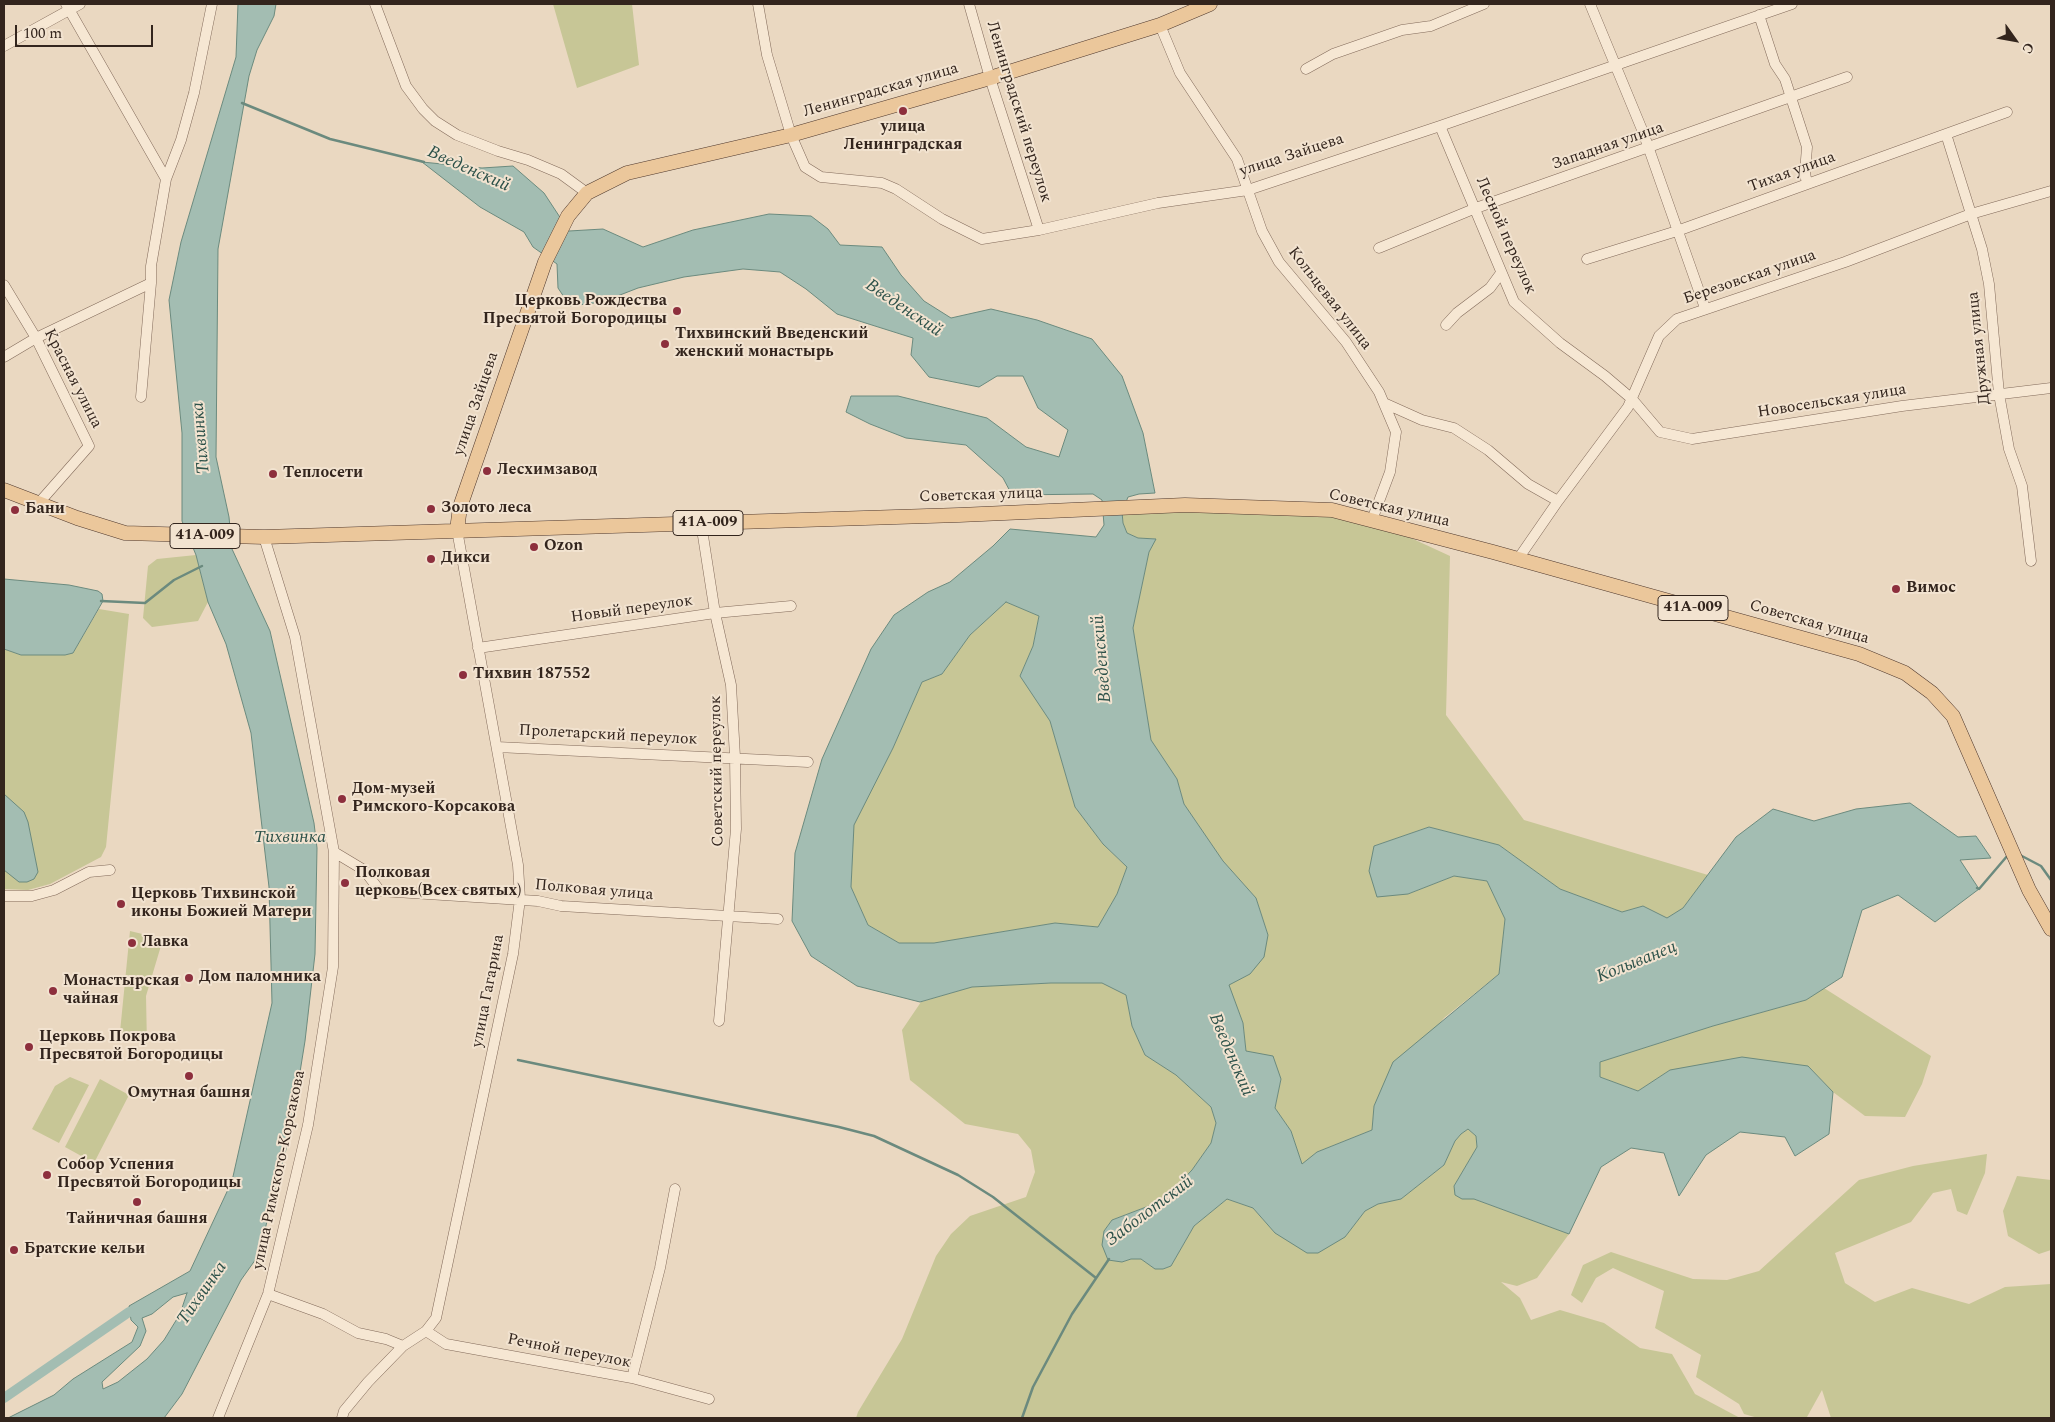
<!DOCTYPE html>
<meta charset="utf-8">
<style>
body{margin:0}
#map{position:relative;width:2055px;height:1422px;overflow:hidden;background:#ead8c1;font-family:Spectral,serif}
canvas{display:block}
.frame{position:absolute;inset:0;border:5px solid #33251d;pointer-events:none}
.north{position:absolute;left:1990px;top:15px;width:50px;height:50px;-webkit-text-stroke:4px #f2e3d0;paint-order:stroke;rotate:122deg;font-size:14px;font-weight:700;line-height:20px;text-align:center;color:#33251d}
.north::after{content:'';display:block;margin:auto;width:18px;height:22px;background:#33251d;clip-path:polygon(50% 0,100% 100%,50% 72%,0 100%)}
.scale{position:absolute;left:15px;top:25px;width:138px;height:22px;box-sizing:border-box;border:2px solid #33251d;border-top:0;padding-left:6px;font-size:15px;line-height:18px;white-space:nowrap;color:#33251d;-webkit-text-stroke:4px #f2e3d0;paint-order:stroke}
</style>
<div id="map">
<canvas width="2055" height="1422"></canvas>
<div class="frame"></div>
<div class="north">С</div>
<div class="scale">100 m</div>
</div>
<script>
const g = document.querySelector('canvas').getContext('2d');
g.lineJoin = 'round';
function fillPath(path, color) {
  g.fillStyle = color;
  g.fill(path, 'evenodd');
}
function shape(rows) {
  const path = new Path2D();
  for (const r of rows) {
    path.moveTo(r[0], r[1]);
    for (let i = 2; i < r.length; i += 2) path.lineTo(r[i], r[i + 1]);
  }
  return path;
}
function trace(path, color, width, dash) {
  g.strokeStyle = color;
  g.lineWidth = width;
  g.lineCap = dash ? 'butt' : 'round';
  g.setLineDash(dash || []);
  g.stroke(path);
}
function drawText(font, color, halo, rows, align = 'center') {
  g.font = font + ' Spectral,serif';
  g.lineWidth = 4;
  g.setLineDash([]);
  g.textBaseline = 'middle';
  g.strokeStyle = halo;
  g.fillStyle = color;
  for (const [text, x, y, turn = 0] of rows) {
    g.save();
    g.translate(x, y);
    g.rotate((+turn || 0) * Math.PI / 180);
    g.textAlign = isNaN(turn) ? turn : align;
    if (halo) g.strokeText(text, 0, 0);
    g.fillText(text, 0, 0);
    g.restore();
  }
}
const green = shape([
 [553,4,632,4,639,65,577,88],
 [1185,505,1372,520,1450,556,1446,715,1524,820,1708,875,1683,908,1667,918,1643,906,1622,912,1560,889,1499,845,1429,827,1374,846,1408,894,1454,876,1487,881,1505,919,1499,974,1444,1018,1374,1106,1372,1130,1317,1152,1302,1165,1291,1131,1275,1108,1281,1079,1246,1051,1243,1023,1228,985,1250,974,1268,935,1256,898,1223,861,1184,804,1177,779,1151,740,1133,628,1149,552,1155,539,1138,538,1127,533,1123,523,1122,512],
 [196,555,208,602,198,621,152,627,143,618,148,566,157,559],
 [1006,602,1039,616,1033,646,1020,676,1050,721,1075,807,1103,844,1127,867,1117,894,1098,927,1055,923,934,943,899,943,868,925,851,887,853,825,893,748,922,682,942,674,970,635],
 [99,609,129,614,106,847,101,857,50,884,28,890,4,889,4,649,21,655,65,655,73,653],
 [130,931,163,939,146,996,147,1046,120,1032],
 [1051,983,1102,983,1126,995,1132,1026,1145,1055,1176,1075,1211,1107,1216,1123,1211,1143,1192,1170,1165,1198,1154,1204,1112,1220,1104,1231,1122,1262,1131,1259,1141,1259,1156,1269,1163,1269,1171,1266,1194,1226,1227,1199,1253,1208,1275,1233,1345,1237,1365,1211,1378,1204,1401,1199,1444,1165,1455,1141,1461,1134,1468,1129,1476,1136,1477,1147,1454,1186,1462,1199,1474,1199,1569,1234,1537,1278,1517,1286,1501,1282,1520,1298,1531,1320,1560,1310,1604,1323,1640,1348,1672,1354,1695,1394,1740,1418,856,1418,858,1412,902,1339,936,1256,951,1234,970,1216,1026,1197,1035,1172,1031,1150,1018,1134,965,1124,910,1080,902,1030,921,1002,971,987],
 [1824,988,1931,1056,1922,1084,1905,1117,1865,1116,1833,1092,1808,1066,1670,1070,1638,1091,1600,1077,1600,1062,1713,1026,1806,1000],
 [70,1077,89,1085,59,1143,32,1129,55,1086],
 [100,1079,129,1095,94,1163,65,1147],
 [1987,1154,1985,1173,1967,1215,1957,1211,1951,1189,1933,1193,1911,1222,1835,1253,1845,1283,1875,1302,1912,1288,1969,1304,2005,1287,2051,1284,2051,1418,1831,1418,1822,1390,1807,1417,1758,1418,1744,1414,1739,1404,1696,1377,1701,1355,1655,1328,1664,1291,1613,1268,1596,1278,1582,1303,1571,1295,1583,1265,1611,1252,1693,1279,1727,1280,1759,1271,1859,1180,1913,1166],
 [2017,1176,2051,1180,2051,1250,2039,1254,2008,1236,2003,1211]
]);
const water = shape([
 [238,4,276,4,274,16,257,50,249,76,218,249,216,457,229,517,232,549,270,631,314,823,317,848,315,954,305,1041,290,1134,258,1256,241,1280,182,1394,164,1418,8,1418,54,1395,73,1379,132,1342,138,1327,131,1320,129,1306,190,1271,232,1181,272,1003,269,887,251,733,226,644,208,602,196,555,182,521,182,433,169,300,181,242,236,57,238,4],
 [187,1293,180,1314,164,1340,147,1359,118,1382,103,1389,102,1382,140,1346,146,1331,142,1318,152,1314,173,1297,187,1293],
 [422,162,482,168,513,166,544,193,569,231,603,229,643,247,693,230,769,214,811,216,828,229,840,245,882,247,901,275,924,301,951,318,991,309,1037,320,1092,339,1122,376,1143,433,1155,493,1139,494,1128,497,1122,512,1123,523,1127,533,1138,538,1156,539,1149,552,1133,628,1151,740,1177,779,1184,804,1223,861,1256,898,1268,935,1264,957,1250,974,1229,985,1243,1023,1246,1051,1273,1056,1281,1079,1275,1108,1291,1131,1302,1164,1317,1152,1372,1130,1374,1106,1393,1062,1499,974,1505,919,1487,881,1454,876,1408,894,1377,897,1369,871,1374,846,1429,827,1499,845,1560,889,1622,912,1643,906,1667,918,1683,908,1736,837,1773,809,1814,821,1856,809,1910,803,1958,837,1976,836,1991,858,1960,860,1979,889,1935,922,1898,895,1862,910,1842,977,1806,1000,1713,1026,1600,1062,1600,1077,1638,1091,1670,1070,1742,1057,1808,1066,1833,1092,1829,1134,1795,1156,1785,1137,1740,1132,1706,1155,1679,1196,1664,1153,1631,1148,1601,1167,1569,1234,1474,1199,1462,1199,1455,1195,1454,1186,1477,1147,1476,1136,1468,1129,1461,1134,1455,1141,1444,1165,1401,1199,1378,1204,1365,1211,1345,1237,1318,1253,1307,1253,1275,1233,1253,1208,1227,1199,1194,1226,1171,1266,1163,1269,1155,1269,1141,1259,1131,1259,1122,1262,1108,1260,1102,1245,1104,1231,1112,1220,1154,1204,1165,1198,1192,1170,1211,1143,1216,1123,1211,1107,1176,1075,1145,1055,1132,1026,1126,995,1102,983,1051,983,972,987,920,1002,857,986,811,956,792,921,795,853,822,759,871,649,894,615,928,592,950,582,993,546,1010,529,1096,537,1104,525,1102,500,1093,494,1012,495,1003,478,966,445,906,438,870,424,846,412,851,396,898,396,987,418,1026,447,1059,457,1068,430,1038,408,1023,376,997,376,979,387,929,377,911,355,913,338,837,314,806,289,780,272,743,269,684,277,638,288,602,302,570,306,558,288,557,264,533,247,524,232,480,207,422,162],
 [1006,602,1039,616,1033,646,1020,676,1050,721,1075,807,1103,844,1127,867,1117,894,1098,927,1055,923,934,943,899,943,868,925,851,887,854,825,893,748,922,682,942,674,970,635,1006,602],
 [4,579,69,585,98,591,102,594,103,601,73,653,65,655,21,655,4,649,4,579],
 [4,794,24,812,28,822,38,872,34,879,27,882,19,882,4,870,4,794]
]);
const stream = shape([
 [242,103,330,139,424,162],
 [101,601,145,603,174,580,202,566],
 [2020,855,2041,866,2051,880],
 [1977,888,1979,889,2008,855],
 [518,1060,839,1127,874,1136,958,1175,993,1197,1096,1278],
 [1022,1418,1033,1387,1072,1314,1109,1259]
]);
const canal = shape([
 [4,1398,129,1312]
]);
const minor = shape([
 [66,4,166,179],
 [375,4,406,86,423,109,435,121,457,135,498,151,528,160,561,174,587,193],
 [758,4,767,55,791,135,805,167,821,177,882,183,896,189,942,219,982,239,1039,230,1158,203,1248,190,1440,126,1792,4],
 [969,4,990,78,1039,230],
 [1590,4,1643,132,1705,308],
 [1759,15,1775,64,1785,79,1807,147,1805,173,1807,184],
 [1160,25,1180,73,1237,159,1262,231,1279,262,1346,342,1379,392,1396,432,1390,472,1372,520],
 [4,46,80,4],
 [1306,69,1333,54,1402,30,1431,26,1484,4],
 [1440,126,1514,302,1560,343,1605,376,1632,399,1660,432,1692,439,1902,406,2051,388],
 [1946,134,1982,249,1989,284,1999,394,2009,449,2022,486,2031,561],
 [1379,248,1476,208,1847,77],
 [1587,259,1677,231,2007,112],
 [4,285,36,338,89,446,38,504],
 [1446,325,1457,313,1490,288,1501,273],
 [4,357,36,338,151,283],
 [141,397,151,283,151,266,166,179,181,140,194,93,212,4],
 [1384,403,1422,420,1454,428,1488,450,1528,484,1558,501],
 [701,523,715,613,731,685,735,757,736,829,719,1021],
 [1518,559,1558,501,1628,407,1659,336,1677,319,1845,262,1971,214,2051,191],
 [478,648,715,613,791,606],
 [497,747,808,762],
 [334,852,364,870,380,891,538,901,561,906,778,919],
 [4,896,32,896,54,890,89,872,110,870],
 [268,1294,323,1314,358,1333,386,1339,403,1346],
 [426,1331,446,1344,632,1378,709,1399],
 [632,1378,660,1268,675,1189],
 [218,1418,268,1294,308,1125,333,967,334,852,295,637,264,537],
 [342,1418,344,1411,368,1382,403,1346,426,1331,436,1318,513,954,520,899,518,865,457,530]
]);
const major = shape([
 [4,490,77,518,125,533,264,537,959,515,1185,505,1332,510,1493,552,1859,654,1905,673,1932,693,1953,716,2029,890,2051,929],
 [457,530,460,507,545,262,568,216,587,193,627,173,791,135,990,78,1160,25,1210,4]
]);
const markers = [
 [903,111,5,"#8d2f3d"],
 [677,311,5,"#8d2f3d"],
 [665,344,5,"#8d2f3d"],
 [487,471,5,"#8d2f3d"],
 [273,474,5,"#8d2f3d"],
 [431,509,5,"#8d2f3d"],
 [15,510,5,"#8d2f3d"],
 [534,547,5,"#8d2f3d"],
 [431,559,5,"#8d2f3d"],
 [1896,589,5,"#8d2f3d"],
 [463,675,5,"#8d2f3d"],
 [342,799,5,"#8d2f3d"],
 [345,883,5,"#8d2f3d"],
 [121,904,5,"#8d2f3d"],
 [132,943,5,"#8d2f3d"],
 [189,978,5,"#8d2f3d"],
 [53,991,5,"#8d2f3d"],
 [29,1047,5,"#8d2f3d"],
 [189,1076,5,"#8d2f3d"],
 [47,1175,5,"#8d2f3d"],
 [137,1202,5,"#8d2f3d"],
 [14,1250,5,"#8d2f3d"]
];
const shields = [
 [708,523,70],
 [205,536,70],
 [1693,608,70]
];
const shieldNames = [
 ["41А-009",708,523],
 ["41А-009",205,536],
 ["41А-009",1693,608]
];
const streetNames = [
 ["Ленинградская улица",881,91,-16],
 ["Ленинградский переулок",1018,112,73],
 ["Западная улица",1608,147,-19],
 ["улица Зайцева",1292,156,-18],
 ["Тихая улица",1792,173,-20],
 ["Лесной переулок",1505,236,66],
 ["Березовская улица",1750,278,-19],
 ["Кольцевая улица",1329,299,52],
 ["Дружная улица",1980,348,-96],
 ["Красная улица",72,379,63],
 ["Новосельская улица",1832,402,-9],
 ["улица Зайцева",477,404,-71],
 ["Советская улица",981,496,-2],
 ["Советская улица",1389,509,13],
 ["Новый переулок",632,610,-8],
 ["Советская улица",1809,623,16],
 ["Пролетарский переулок",608,736,3],
 ["Советский переулок",718,771,-91],
 ["Полковая улица",594,891,5],
 ["улица Гагарина",489,991,-79],
 ["улица Римского-Корсакова",280,1170,-78],
 ["Речной переулок",569,1352,11]
];
const poiNames = [
 ["улица",903,128,"center"],
 ["Ленинградская",903,146,"center"],
 ["Церковь Рождества",667,302,"right"],
 ["Пресвятой Богородицы",667,320,"right"],
 ["Тихвинский Введенский",675,335],
 ["женский монастырь",675,353],
 ["Лесхимзавод",497,471],
 ["Теплосети",283,474],
 ["Золото леса",441,509],
 ["Бани",25,510],
 ["Ozon",544,547],
 ["Дикси",441,559],
 ["Вимос",1906,589],
 ["Тихвин 187552",473,675],
 ["Дом-музей",352,790],
 ["Римского-Корсакова",352,808],
 ["Полковая",355,874],
 ["церковь(Всех святых)",355,892],
 ["Церковь Тихвинской",131,895],
 ["иконы Божией Матери",131,913],
 ["Лавка",142,943],
 ["Дом паломника",199,978],
 ["Монастырская",63,982],
 ["чайная",63,1000],
 ["Церковь Покрова",39,1038],
 ["Пресвятой Богородицы",39,1056],
 ["Омутная башня",189,1094,"center"],
 ["Собор Успения",57,1166],
 ["Пресвятой Богородицы",57,1184],
 ["Тайничная башня",137,1220,"center"],
 ["Братские кельи",24,1250]
];
const waterNames = [
 ["Введенский",468,170,24],
 ["Введенский",903,309,34],
 ["Тихвинка",202,438,-95],
 ["Введенский",1103,659,-95],
 ["Тихвинка",290,838],
 ["Колыванец",1637,963,-22],
 ["Введенский",1230,1055,67],
 ["Заболотский",1150,1212,-37],
 ["Тихвинка",203,1294,-55]
];
fillPath(green, '#c7c696');
fillPath(water, '#a3bdb2');
trace(water, '#6b8a7e', 1);
trace(stream, '#6b8a7e', 2.5);
trace(canal, '#a3bdb2', 10);
trace(minor, '#826a5a', 11);
trace(major, '#50392e', 15);
trace(minor, '#f6e7d3', 10);
trace(major, '#ebc79b', 14);
for (const [x, y, r, color] of markers) {
  const dot = new Path2D();
  dot.arc(x, y, r, 0, 2 * Math.PI);
  g.fillStyle = color;
  g.fill(dot);
  trace(dot, '#f2e3d0', 2);
}
for (const [x, y, w] of shields) {
  const box = new Path2D();
  box.roundRect(x - w / 2, y - 12.5, w, 25, 4);
  g.fillStyle = '#f2e3d0';
  g.fill(box);
  trace(box, '#33251d', 1);
}
drawText('bold 15px', '#33251d', null, shieldNames);
drawText('16px', '#33251d', '#f2e3d0', streetNames);
drawText('bold 16px', '#33251d', '#f2e3d0', poiNames, 'left');
drawText('italic 18px', '#2d524a', '#f2e3d0', waterNames);
</script>
